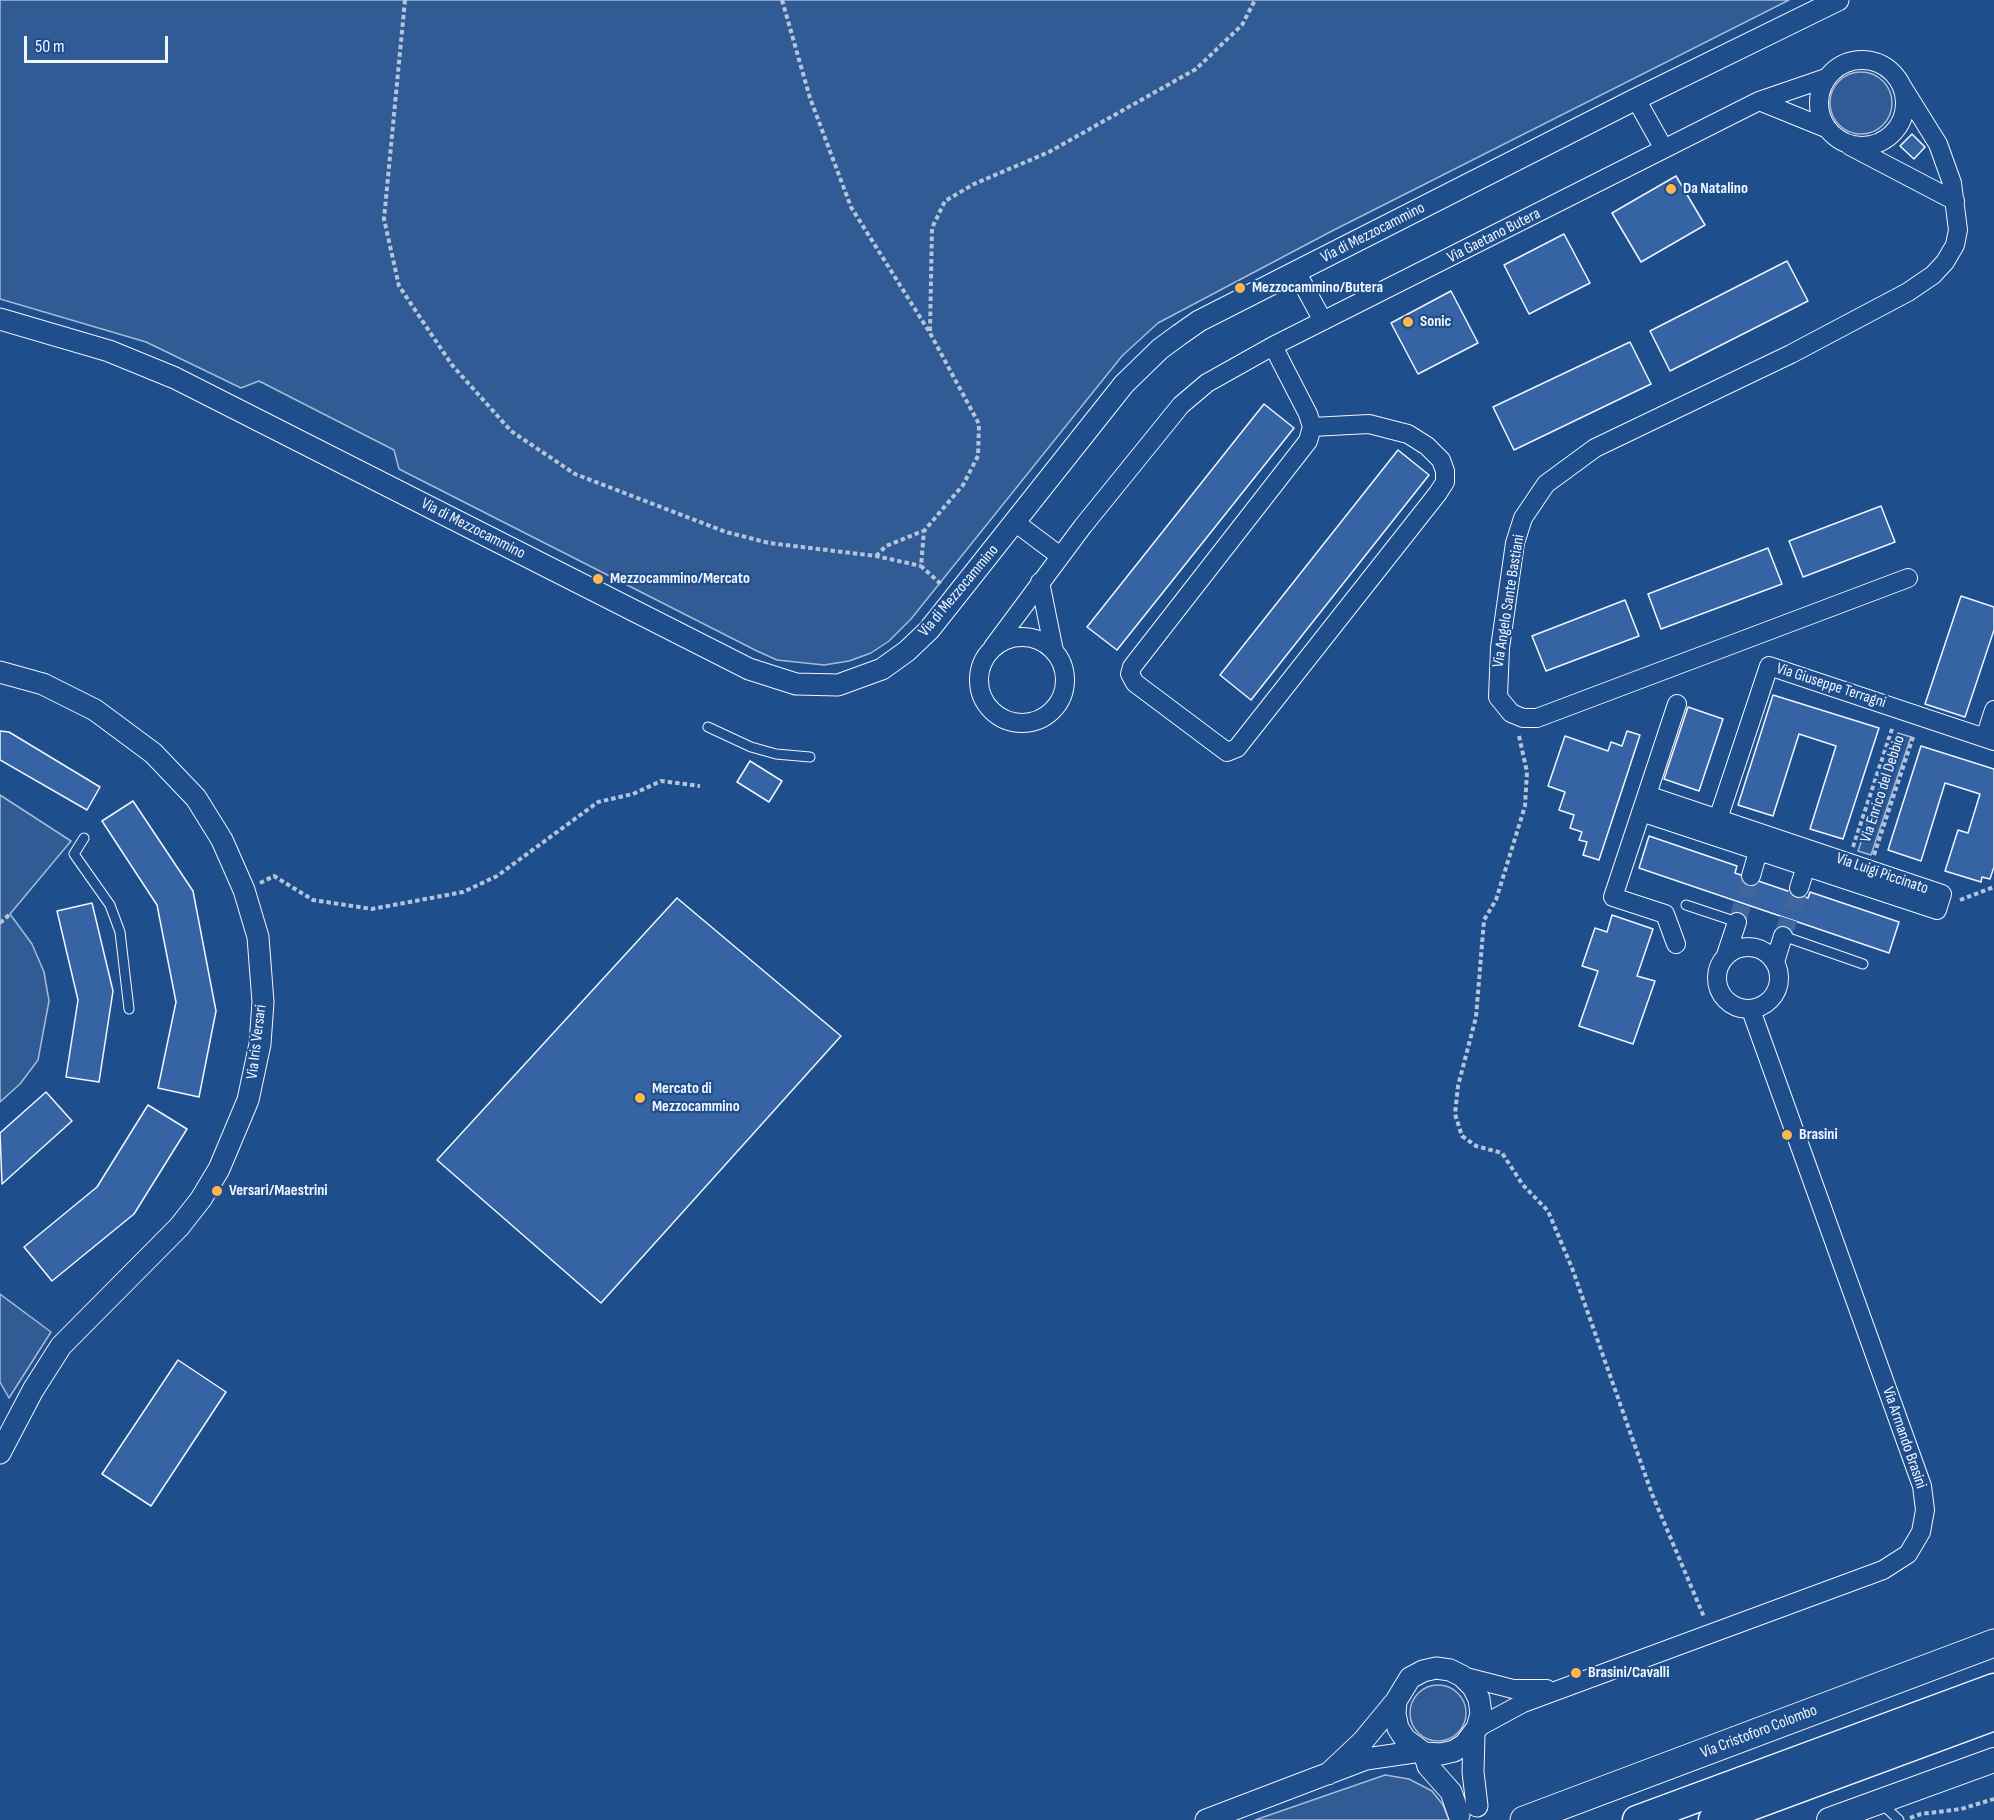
<!DOCTYPE html>
<style>
body{margin:0}
#map{position:relative;width:1994px;height:1820px;overflow:hidden;background:#1f4e8c;font-family:"Sofia Sans Condensed",sans-serif}
canvas{display:block}
.scale{position:absolute;left:24px;top:36px;width:144px;height:27px;box-sizing:border-box;border:3px solid #f2f6ff;border-top:0;padding-left:8px;font-size:18px;line-height:21px;white-space:nowrap;color:#f2f6ff;-webkit-text-stroke:4px #1f4e8c;paint-order:stroke}
</style>
<div id="map">
<canvas width="1994" height="1820"></canvas>
<div class="scale">50 m</div>
</div>
<script>
const g = document.querySelector('canvas').getContext('2d');
g.lineJoin = 'round';
function fillPath(path, color) {
  g.fillStyle = color;
  g.fill(path, 'evenodd');
}
function shape(rows) {
  const path = new Path2D();
  for (const r of rows) {
    if (r.length === 3) {
      path.moveTo(r[0] + r[2], r[1]);
      path.arc(r[0], r[1], r[2], 0, 2 * Math.PI);
      continue;
    }
    path.moveTo(r[0], r[1]);
    for (let i = 2; i < r.length; i += 2) path.lineTo(r[i], r[i + 1]);
  }
  return path;
}
function trace(path, color, width, dash) {
  g.strokeStyle = color;
  g.lineWidth = width;
  g.lineCap = dash ? 'butt' : 'round';
  g.setLineDash(dash || []);
  g.stroke(path);
}
function drawText(font, color, halo, rows, align = 'center') {
  g.font = font + ' "Sofia Sans Condensed",sans-serif';
  g.lineWidth = 4.5;
  g.setLineDash([]);
  g.textBaseline = 'middle';
  g.strokeStyle = halo;
  g.fillStyle = color;
  for (const [text, x, y, turn = 0] of rows) {
    g.save();
    g.translate(x, y);
    g.rotate((+turn || 0) * Math.PI / 180);
    g.textAlign = isNaN(turn) ? turn : align;
    if (halo) g.strokeText(text, 0, 0);
    g.fillText(text, 0, 0);
    g.restore();
  }
}
const green = shape([
 [0,0,1789,0,1330,232,1158,323,1122,356,911,619,889,641,871,653,849,661,824,665,777,660,757,651,399,469,394,450,259,381,241,388,146,342,0,299,0,0],
 [1861,103,31],
 [1898,733,1911,737,1871,855,1858,851,1898,733],
 [0,795,71,841,10,914,32,944,44,972,49,1001,38,1060,20,1084,0,1102,0,795],
 [0,1294,51,1332,9,1398,0,1382,0,1294],
 [1438,1713,28],
 [1385,1775,1409,1779,1432,1791,1443,1805,1449,1820,1255,1820,1385,1775]
]);
const building = shape([
 [1912,134,1925,147,1914,159,1900,146,1912,134],
 [1676,176,1705,225,1641,262,1612,213,1676,176],
 [1564,234,1590,283,1529,314,1504,265,1564,234],
 [1787,261,1808,301,1670,371,1650,331,1787,261],
 [1451,291,1478,343,1418,374,1391,323,1451,291],
 [1630,342,1651,384,1514,450,1493,407,1630,342],
 [1264,404,1294,428,1117,650,1087,627,1264,404],
 [1398,450,1429,475,1251,700,1220,675,1398,450],
 [1881,506,1895,542,1803,577,1789,541,1881,506],
 [1768,548,1782,584,1661,629,1648,594,1768,548],
 [1961,596,1994,607,1994,630,1965,717,1925,704,1961,596],
 [1625,600,1639,636,1546,671,1532,636,1625,600],
 [1773,695,1879,728,1843,839,1810,829,1836,746,1799,734,1773,816,1738,805,1773,695],
 [1688,707,1723,719,1699,791,1664,779,1688,707],
 [0,731,9,732,100,787,87,810,0,760,0,731],
 [1627,731,1640,735,1599,860,1583,855,1587,842,1579,840,1582,832,1570,828,1574,815,1559,810,1565,792,1548,786,1565,736,1608,751,1611,742,1622,746,1627,731],
 [1921,746,1994,769,1994,867,1990,879,1982,877,1981,882,1945,871,1958,830,1968,833,1980,794,1945,783,1921,861,1888,850,1921,746],
 [750,761,782,781,769,802,737,782,750,761],
 [133,801,193,891,216,1011,199,1097,158,1088,176,1002,157,905,102,821,133,801],
 [1649,836,1737,866,1735,873,1808,898,1810,892,1899,922,1889,953,1639,868,1649,836],
 [677,898,841,1036,601,1303,437,1160,677,898],
 [92,903,113,991,99,1082,66,1077,78,1000,57,911,92,903],
 [1612,915,1653,929,1637,976,1655,981,1633,1044,1579,1026,1598,971,1582,966,1595,928,1607,932,1612,915],
 [46,1092,72,1121,2,1184,0,1133,46,1092],
 [148,1105,187,1129,134,1214,52,1281,24,1247,97,1187,148,1105],
 [178,1360,226,1392,151,1506,102,1474,178,1360]
]);
const minorTunnel = shape([
 [1737,922,1751,876],
 [1783,936,1799,888]
]);
const path = shape([
 [405,0,384,219,399,286,452,365,511,431,575,474,726,532,769,543,876,556,921,566],
 [782,0,810,98,851,207,930,333,979,424,978,456,963,485,924,531,921,566,942,585],
 [930,331,932,228,945,201,974,184,1049,152,1196,69,1242,25,1255,0],
 [876,556,886,546,923,531],
 [1519,736,1527,772,1525,806,1496,900,1484,920,1476,1017,1458,1086,1455,1114,1462,1136,1476,1146,1502,1153,1523,1185,1548,1211,1572,1268,1652,1494,1704,1617],
 [1853,847,1893,726],
 [1874,855,1914,734],
 [260,883,274,876,313,900,372,909,463,892,497,876,598,802,633,794,661,781,700,786],
 [1960,900,1994,887],
 [0,923,10,914],
 [1910,1818,1921,1814,1961,1809,1994,1799]
]);
const service = shape([
 [708,727,751,747,776,754,810,757],
 [84,838,74,854,110,905,120,932,129,1009],
 [1686,905,1737,922],
 [1783,936,1863,964],
 [1880,1802,1899,1820]
]);
const minor = shape([
 [1862,103,43],
 [1826,78,1759,101,1828,129],
 [1900,83,1938,144,1952,183,1958,230,1955,245,1945,262,1933,275,1908,292,1791,354,1595,448,1546,484,1523,518,1515,543,1500,648,1498,697,1511,713,1523,718,1537,718,1908,578],
 [1636,99,1664,149],
 [1850,146,1955,201],
 [1297,273,1323,321],
 [1273,346,1308,414,1312,427,1308,441,1132,667,1130,674,1135,683,1227,752,1237,748,1438,493,1445,482,1445,471,1441,460,1427,446,1408,434,1369,424,1312,427],
 [1016,523,1060,556],
 [1040,582,1054,651],
 [1022,680,43],
 [993,647,1083,526,1181,405,1207,383,1273,346,1759,101],
 [1985,738,1994,710],
 [1641,812,1937,910,1942,894,1647,795],
 [1715,828,1769,666,1994,741],
 [1751,876,1758,852],
 [1799,888,1809,857],
 [1676,944,1665,914,1613,897,1677,704],
 [1748,978,31],
 [1726,955,1737,922],
 [1775,962,1783,936],
 [1462,1676,1513,1689,1547,1689],
 [1477,1728,1523,1703,1883,1570,1908,1554,1921,1532,1925,1510,1922,1486,1751,1010]
]);
const tertiary = shape([
 [0,319,109,351,175,378,749,669,796,684,838,685,882,669,907,651,929,630,1124,384,1160,349,1179,335,1199,321,1636,99,1838,0],
 [0,672,43,684,95,710,153,753,196,798,222,840,244,890,258,937,263,1002,260,1044,248,1100,219,1169,201,1199,179,1227,61,1346,33,1390,0,1453],
 [1474,1735,1473,1772,1477,1806],
 [1424,1753,1428,1766,1451,1792,1459,1815],
 [1328,1774,1363,1741,1396,1701,1410,1678,1423,1671,1436,1668,1450,1670,1462,1676,1473,1687,1479,1699,1481,1714,1477,1728,1465,1744,1454,1751,1441,1754,1424,1753,1405,1739,1398,1728,1395,1714,1396,1701],
 [1206,1820,1366,1759,1421,1751]
]);
const secondary = shape([
 [1829,1820,1994,1760]
]);
const primary = shape([
 [1524,1820,1994,1643]
]);
const trunk = shape([
 [1637,1820,1994,1688],
 [1713,1820,1994,1716]
]);
const markers = [
 [1671,189,6,"#ffb74d"],
 [1240,288,6,"#ffb74d"],
 [1408,322,6,"#ffb74d"],
 [598,579,6,"#ffb74d"],
 [640,1098,6,"#ffb74d"],
 [1787,1135,6,"#ffb74d"],
 [217,1191,6,"#ffb74d"],
 [1576,1673,6,"#ffb74d"]
];
const poiNames = [
 ["Da Natalino",1683,189],
 ["Mezzocammino/Butera",1252,288],
 ["Sonic",1420,322],
 ["Mezzocammino/Mercato",610,579],
 ["Mercato di",652,1089],
 ["Mezzocammino",652,1107],
 ["Brasini",1799,1135],
 ["Versari/Maestrini",229,1191],
 ["Brasini/Cavalli",1588,1673]
];
const streetNames = [
 ["Via di Mezzocammino",1373,233,-27],
 ["Via Gaetano Butera",1494,236,-27],
 ["Via di Mezzocammino",473,529,27],
 ["Via di Mezzocammino",959,591,-50],
 ["Via Angelo Sante Bastiani",1509,601,-81],
 ["Via Giuseppe Terragni",1831,686,18],
 ["Via Enrico del Debbio",1883,789,-72],
 ["Via Luigi Piccinato",1882,874,19],
 ["Via Iris Versari",257,1042,-83],
 ["Via Armando Brasini",1904,1438,71],
 ["Via Cristoforo Colombo",1759,1732,-21]
];
fillPath(green, '#305b95');
trace(green, '#a8bbd7', 1.5);
fillPath(building, '#3563a3');
trace(building, '#f2f6ff', 1.5);
trace(minorTunnel, '#3f679d', 18, [18, 9]);
trace(service, '#f2f6ff', 11);
trace(minor, '#f2f6ff', 20);
trace(tertiary, '#f2f6ff', 23);
trace(secondary, '#f2f6ff', 26);
trace(primary, '#f2f6ff', 29);
trace(trunk, '#f2f6ff', 31);
trace(path, '#b3c4dc', 4, [4.5, 3]);
trace(service, '#1f4e8c', 9);
trace(minor, '#1f4e8c', 18);
trace(tertiary, '#1f4e8c', 21);
trace(secondary, '#1f4e8c', 24);
trace(primary, '#1f4e8c', 27);
trace(trunk, '#1f4e8c', 28);
for (const [x, y, r, color] of markers) {
  const dot = new Path2D();
  dot.arc(x, y, r, 0, 2 * Math.PI);
  g.fillStyle = color;
  g.fill(dot);
  trace(dot, '#1f4e8c', 2);
}
drawText('bold 16px', '#f2f6ff', '#1f4e8c', poiNames, 'left');
drawText('16px', '#f2f6ff', '#1f4e8c', streetNames);
</script>
